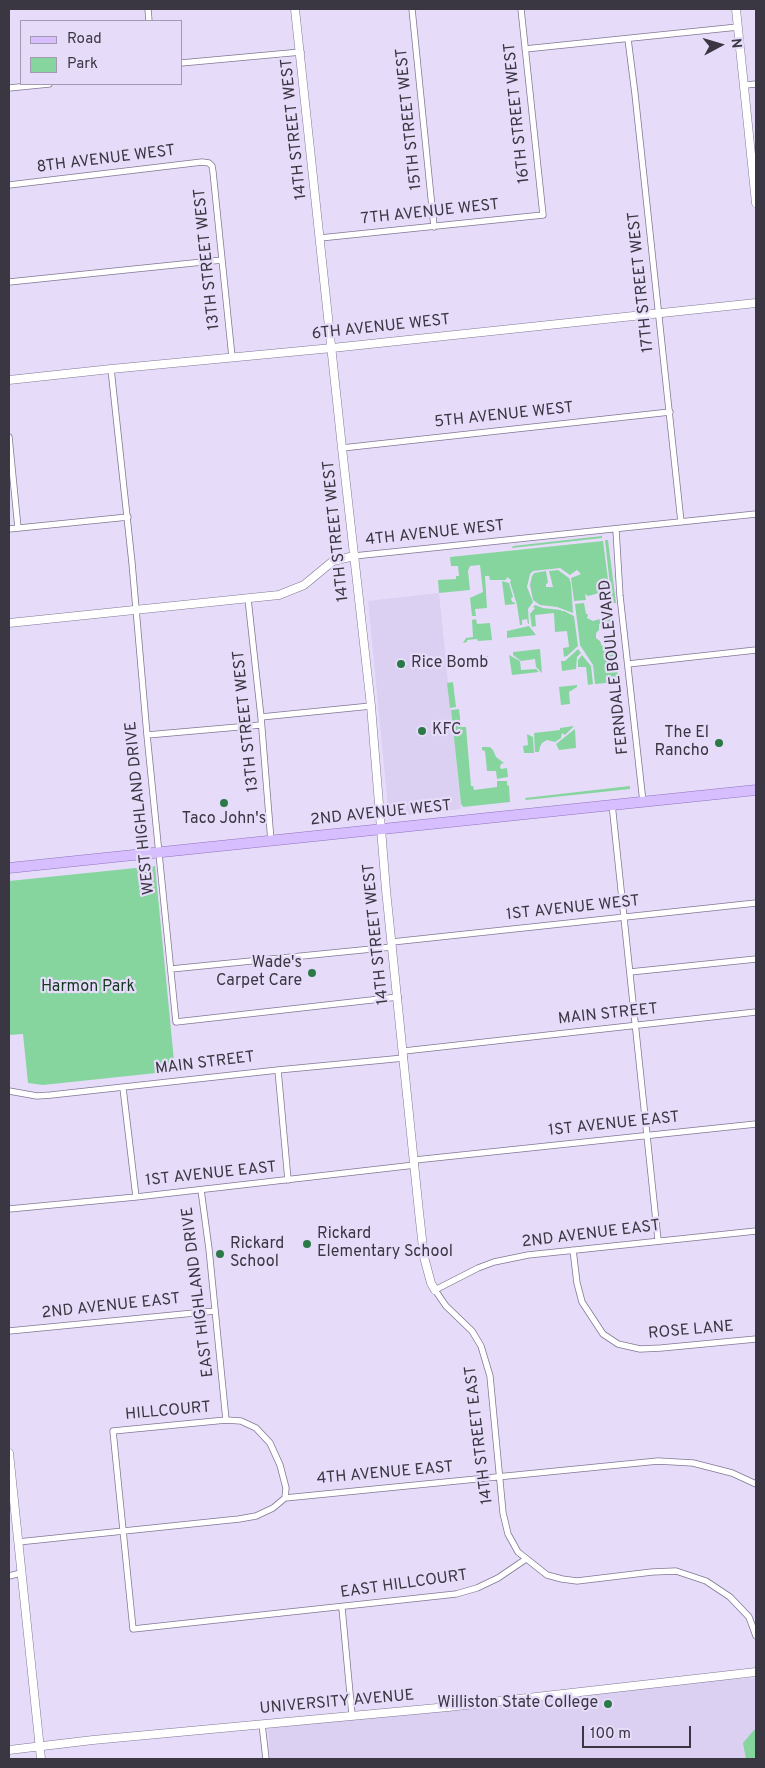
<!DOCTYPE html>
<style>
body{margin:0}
#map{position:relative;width:765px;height:1768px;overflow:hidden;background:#e6dcfa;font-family:Overpass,sans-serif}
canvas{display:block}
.frame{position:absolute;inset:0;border:10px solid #3b3742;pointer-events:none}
.legend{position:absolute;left:20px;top:20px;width:162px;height:65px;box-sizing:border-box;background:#e6dcfa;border:1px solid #a29ab0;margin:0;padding:6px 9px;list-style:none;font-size:15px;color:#3b3742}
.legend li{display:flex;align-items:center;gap:10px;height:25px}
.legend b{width:25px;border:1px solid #a29ab0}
.north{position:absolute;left:695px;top:20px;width:50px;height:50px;-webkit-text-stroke:4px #e6dcfa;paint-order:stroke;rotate:84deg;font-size:14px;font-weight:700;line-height:20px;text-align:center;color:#3b3742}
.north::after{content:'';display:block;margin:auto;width:18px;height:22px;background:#3b3742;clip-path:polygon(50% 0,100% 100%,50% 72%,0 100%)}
.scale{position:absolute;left:582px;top:1726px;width:109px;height:22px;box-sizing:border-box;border:2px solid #3b3742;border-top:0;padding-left:6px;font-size:15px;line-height:18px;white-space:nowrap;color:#3b3742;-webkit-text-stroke:4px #e6dcfa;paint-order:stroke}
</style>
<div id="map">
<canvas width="765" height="1768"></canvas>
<div class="frame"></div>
<ul class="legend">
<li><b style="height:6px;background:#d7befe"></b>Road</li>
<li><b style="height:14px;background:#87d59e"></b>Park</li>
</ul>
<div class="north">N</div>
<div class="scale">100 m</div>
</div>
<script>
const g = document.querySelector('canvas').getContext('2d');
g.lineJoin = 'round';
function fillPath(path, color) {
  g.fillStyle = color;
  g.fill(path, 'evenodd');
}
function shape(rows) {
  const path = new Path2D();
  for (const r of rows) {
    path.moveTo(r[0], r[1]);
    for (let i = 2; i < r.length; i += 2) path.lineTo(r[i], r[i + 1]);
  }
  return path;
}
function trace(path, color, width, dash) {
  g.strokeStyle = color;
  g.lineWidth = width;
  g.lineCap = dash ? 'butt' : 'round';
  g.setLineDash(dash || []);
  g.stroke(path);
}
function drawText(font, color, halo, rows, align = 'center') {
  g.font = font + ' Overpass,sans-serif';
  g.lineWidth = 4.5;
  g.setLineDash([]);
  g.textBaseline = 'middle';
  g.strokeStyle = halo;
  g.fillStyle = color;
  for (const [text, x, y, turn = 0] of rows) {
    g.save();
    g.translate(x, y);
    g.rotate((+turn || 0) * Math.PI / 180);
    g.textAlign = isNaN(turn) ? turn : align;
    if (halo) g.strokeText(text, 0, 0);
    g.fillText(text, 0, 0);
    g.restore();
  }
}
const built = shape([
 [439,593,461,809,389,817,368,601],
 [756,1678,756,1759,270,1759,268,1724,653,1684]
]);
const green = shape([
 [602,536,602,538,512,548,513,546],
 [605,540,608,540,616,603,612,603],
 [603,541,611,603,606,604,606,601,599,601,599,593,588,596,585,594,586,600,574,601,571,578,581,574,577,570,570,575,560,568,533,571,530,574,527,587,533,602,528,609,529,624,528,624,527,619,522,620,522,625,520,625,517,605,510,582,511,580,507,577,506,580,490,580,489,576,485,576,487,608,475,609,476,616,472,616,470,598,483,592,480,565,470,566,468,571,470,590,439,593,438,580,456,579,456,576,459,576,458,566,451,566,450,557],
 [558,570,569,578,571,584,573,613,557,607,540,605,533,600,530,585,532,576,534,573,546,571,548,583,546,584,546,587,553,587,549,571],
 [502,581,509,583,513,597,511,598,512,602,514,602,515,604,505,605],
 [584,603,586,614,588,614,587,618,593,621,603,618,602,610,607,610,607,607,611,606,613,623,599,624,599,630,596,633,596,638,600,641,602,646,615,645,618,679,616,679,616,682,595,684,593,665,580,645,575,604],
 [535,605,543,608,561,610,561,611,564,611,574,616,578,646,567,656,564,657,563,648,569,647,567,631,555,632,554,613,535,615,536,626,532,627,530,614,535,608,533,607],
 [476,619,477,624,490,623,492,640,478,641,477,639,467,640,467,642,463,643,466,638,473,637,472,620],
 [529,626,536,635,507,638,507,631],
 [540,649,542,673,536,667,535,659,521,661,513,655,513,652],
 [578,649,581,653,577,657,576,669,562,671,561,661,565,661],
 [509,655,520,661,521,670,536,669,539,672,512,675],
 [582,655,591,666,593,684,588,685,586,667,578,667,578,660],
 [482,656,488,656,488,662,464,665,463,659,482,659],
 [453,682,456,707,450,708,447,683],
 [577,685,577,687,569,692,570,704,561,705,559,687],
 [459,709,461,727,466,727,471,786,473,786,474,790,497,787,497,781,507,781,507,785,509,786,510,802,463,807,461,804,451,710],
 [574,726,565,735,562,733,561,738,555,742,547,740,542,743,540,747,539,752,535,752,534,733,560,730,560,728],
 [575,729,576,748,559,750,556,744],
 [527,734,533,737,534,753,524,753,523,746,528,745],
 [482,747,490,747,493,750,496,757,504,763,501,764,500,767,501,769,507,768,508,777,497,779,496,771,487,771,485,751,482,750],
 [630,786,630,789,526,800,525,798],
 [155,866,175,1071,43,1085,28,1083,23,1034,9,1035,9,881],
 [754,1730,756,1730,756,1759,746,1759,743,1743]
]);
const minor = shape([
 [148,9,149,21],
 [412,9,434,227],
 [628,39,635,94,681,522],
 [525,49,738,27],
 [181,63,301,52],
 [745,85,756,84],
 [9,88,49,84],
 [9,185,202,162,209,163,212,166,213,172,232,357],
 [320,238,543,215,521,9],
 [9,282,222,260],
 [111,369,132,563,147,735,176,1022,398,997],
 [9,437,18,528],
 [342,448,670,412],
 [9,529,128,517],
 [616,530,620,596,643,802],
 [354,556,756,514],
 [248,599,261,717,271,841],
 [628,664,756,650],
 [261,717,371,706],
 [147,735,261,725],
 [612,804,658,1240],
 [392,942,756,903],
 [171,969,392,947],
 [630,972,756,959],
 [404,1051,756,1012],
 [278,1070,288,1180],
 [123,1088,136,1197],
 [9,1091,37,1096,51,1095,278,1070,404,1058],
 [415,1160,756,1124],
 [201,1190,209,1249,226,1420],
 [9,1209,136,1197,415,1165],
 [756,1231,528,1255,494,1262,478,1268,435,1290,446,1306,472,1331,481,1346,490,1376,503,1513,508,1534,518,1552,547,1575,562,1579,577,1581,652,1572,676,1571,706,1581,730,1597,749,1617,756,1636],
 [573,1250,577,1283,582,1302,603,1334,618,1344,640,1349,661,1348,756,1339],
 [9,1331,215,1311],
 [285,1498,286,1488,280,1465,270,1443,256,1428,241,1421,226,1420,113,1431,133,1629,456,1594,477,1588,498,1578,526,1559],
 [18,1542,239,1519,256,1516,273,1508,285,1498,658,1461,693,1463,732,1473,756,1484],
 [9,1576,21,1573],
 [342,1608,352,1715],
 [262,1724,266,1759]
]);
const tertiary = shape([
 [295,9,342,448,371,706,386,890,419,1212,424,1257,431,1283,435,1290],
 [736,9,756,203],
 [9,380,111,369,332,348,756,303],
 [9,623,279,595,304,585,333,561,354,556],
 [9,1453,41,1759],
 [9,1750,93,1740,448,1707,756,1672]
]);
const primary = shape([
 [9,868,756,790]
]);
const markers = [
 [401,664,5,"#2c7948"],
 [422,731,5,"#2c7948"],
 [719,743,5,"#2c7948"],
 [224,803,5,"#2c7948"],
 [312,973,5,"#2c7948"],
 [307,1244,5,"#2c7948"],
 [220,1254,5,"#2c7948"],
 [608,1704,5,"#2c7948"]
];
const streetNames = [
 ["16TH STREET WEST",518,113,-96],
 ["15TH STREET WEST",410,119,-96],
 ["14TH STREET WEST",295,129,-96],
 ["8TH AVENUE WEST",106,160,-7],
 ["7TH AVENUE WEST",430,213,-6],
 ["13TH STREET WEST",208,259,-96],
 ["17TH STREET WEST",642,282,-96],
 ["6TH AVENUE WEST",381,328,-6],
 ["5TH AVENUE WEST",504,416,-6],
 ["14TH STREET WEST",337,531,-96],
 ["4TH AVENUE WEST",435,534,-6],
 ["FERNDALE BOULEVARD",615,667,-96],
 ["13TH STREET WEST",247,721,-96],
 ["WEST HIGHLAND DRIVE",141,808,-96],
 ["2ND AVENUE WEST",381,814,-6],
 ["1ST AVENUE WEST",573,909,-6],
 ["14TH STREET WEST",377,934,-96],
 ["MAIN STREET",608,1015,-6],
 ["MAIN STREET",205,1064,-7],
 ["1ST AVENUE EAST",614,1125,-6],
 ["1ST AVENUE EAST",211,1175,-6],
 ["2ND AVENUE EAST",591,1235,-7],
 ["EAST HIGHLAND DRIVE",199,1292,-97],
 ["2ND AVENUE EAST",111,1307,-6],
 ["ROSE LANE",691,1331,-5],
 ["HILLCOURT",168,1412,-5],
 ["14TH STREET EAST",480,1435,-97],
 ["4TH AVENUE EAST",385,1474,-5],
 ["EAST HILLCOURT",404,1585,-8],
 ["UNIVERSITY AVENUE",337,1703,-5]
];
const poiNames = [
 ["Rice Bomb",411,664],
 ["KFC",432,731],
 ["The El",709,734,"right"],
 ["Rancho",709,752,"right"],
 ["Taco John's",224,820,"center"],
 ["Wade's",302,964,"right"],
 ["Carpet Care",302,982,"right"],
 ["Rickard",317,1235],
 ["Elementary School",317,1253],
 ["Rickard",230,1245],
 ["School",230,1263],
 ["Williston State College",598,1704,"right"]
];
const parkNames = [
 ["Harmon Park",88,988]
];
fillPath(built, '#dbcff2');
fillPath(green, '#87d59e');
trace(minor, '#817792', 7);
trace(tertiary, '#817792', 9);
trace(primary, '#9072bc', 11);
trace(minor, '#fff', 5.5);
trace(tertiary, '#fff', 8);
trace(primary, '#d7befe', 10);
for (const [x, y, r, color] of markers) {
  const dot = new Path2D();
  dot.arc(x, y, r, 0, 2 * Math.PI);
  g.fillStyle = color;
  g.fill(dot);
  trace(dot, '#e6dcfa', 2);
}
drawText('16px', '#3b3742', '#e6dcfa', streetNames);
drawText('16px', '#3b3742', '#e6dcfa', poiNames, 'left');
drawText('16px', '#163922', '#e6dcfa', parkNames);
</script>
